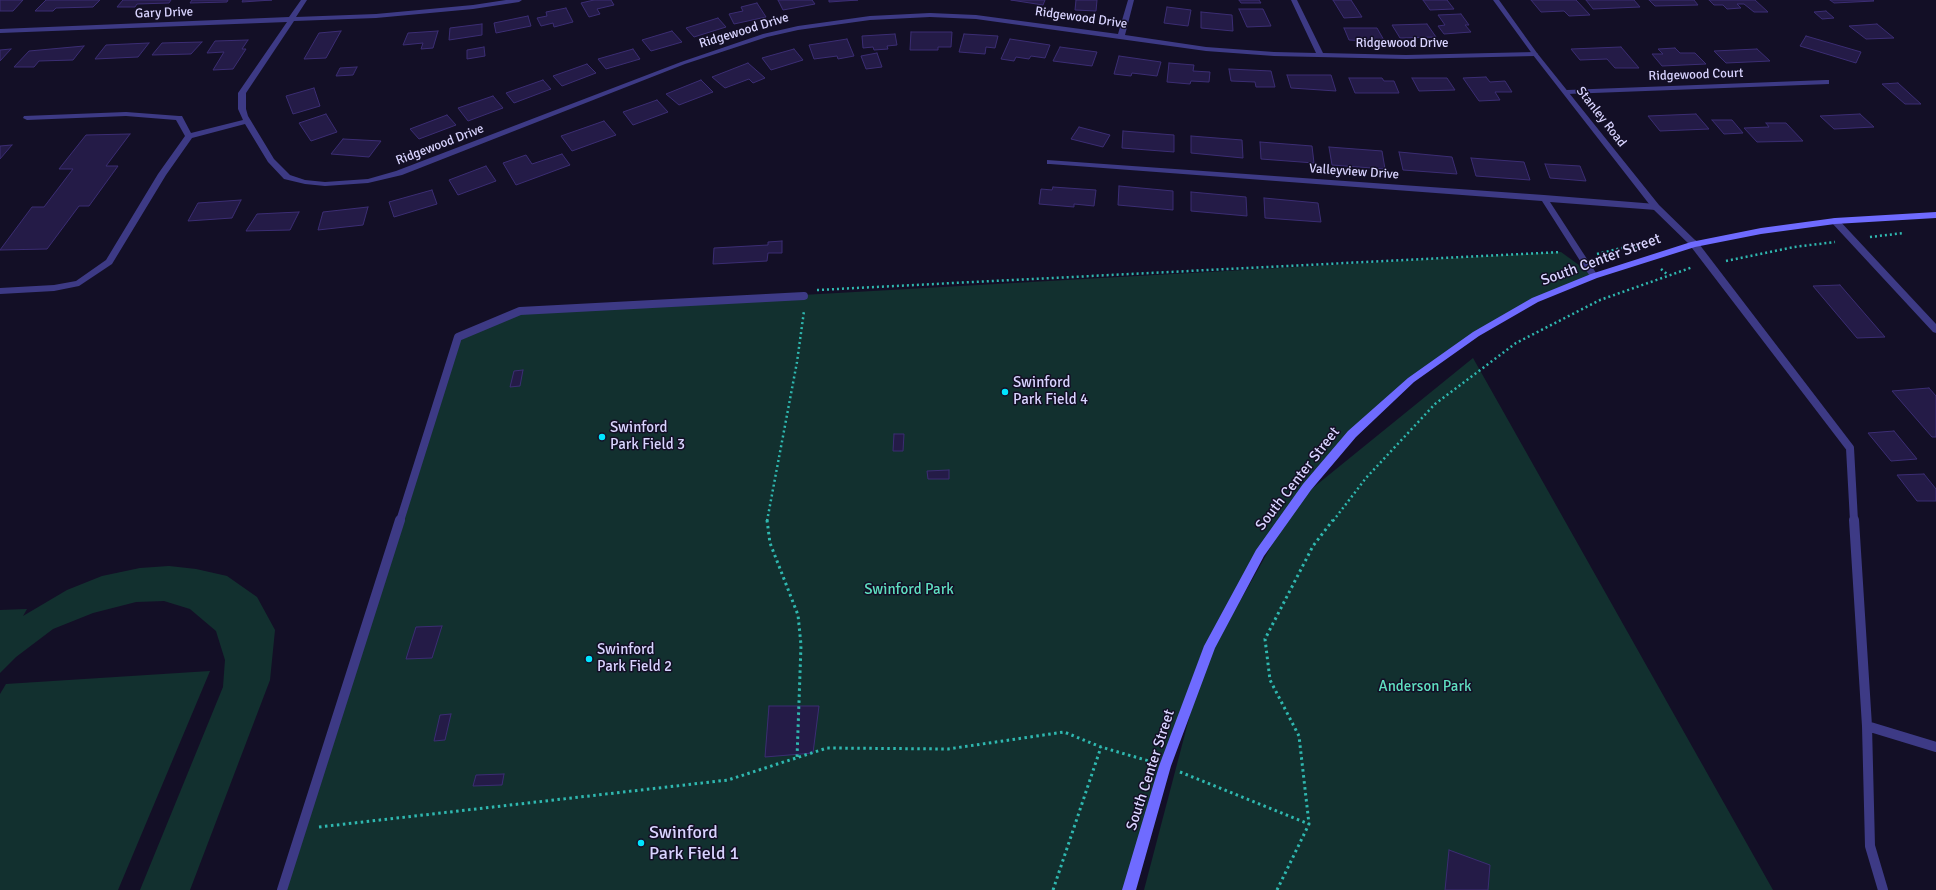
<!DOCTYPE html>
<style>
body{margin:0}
canvas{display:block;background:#130f26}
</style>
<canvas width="1936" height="890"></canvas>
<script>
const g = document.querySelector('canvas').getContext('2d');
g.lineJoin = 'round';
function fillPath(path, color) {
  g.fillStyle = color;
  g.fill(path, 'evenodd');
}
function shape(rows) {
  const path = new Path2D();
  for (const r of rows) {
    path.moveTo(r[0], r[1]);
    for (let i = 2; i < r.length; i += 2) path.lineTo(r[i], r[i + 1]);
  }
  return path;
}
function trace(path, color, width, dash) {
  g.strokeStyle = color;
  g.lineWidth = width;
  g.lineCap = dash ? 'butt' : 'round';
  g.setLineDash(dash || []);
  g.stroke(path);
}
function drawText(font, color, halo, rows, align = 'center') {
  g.font = font + ' Signika,sans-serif';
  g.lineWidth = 3;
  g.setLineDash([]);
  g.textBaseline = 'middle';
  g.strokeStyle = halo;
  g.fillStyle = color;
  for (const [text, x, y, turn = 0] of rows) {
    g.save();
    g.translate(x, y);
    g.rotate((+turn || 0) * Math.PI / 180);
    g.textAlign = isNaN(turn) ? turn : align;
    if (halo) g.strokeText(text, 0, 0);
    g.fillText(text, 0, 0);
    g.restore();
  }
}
const green = shape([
 [1561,252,1594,276,1535,300,1476,334,1411,380,1352,434,1298,500,1473,358,1773,890,1144,890,1202,669,1129,890,282,890,458,337,520,311],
 [1294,506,1206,661,1260,553],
 [169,566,196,569,227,576,257,597,275,630,270,680,190,890,140,890,223,687,225,660,216,631,190,609,164,601,136,602,93,613,53,629,16,657,0,673,0,610,27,609,23,616,67,590,102,576,140,568],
 [210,671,118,890,0,890,0,694,6,684]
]);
const building = shape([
 [0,0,23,0,13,11,0,11,0,0],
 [46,0,100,0,93,7,56,8,53,11,35,11,46,0],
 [123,0,171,0,169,3,137,4,135,7,117,7,123,0],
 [192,0,228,0,227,2,190,3,192,0],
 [243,0,272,0,242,2,243,0],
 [594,0,611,0,614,5,597,9,600,14,589,17,581,3,594,0],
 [778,0,812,0,815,4,783,10,778,0],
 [829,0,858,0,829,2,829,0],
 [1011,0,1045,0,1043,5,1011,0],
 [1076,0,1097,0,1096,11,1075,10,1076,0],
 [1239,0,1259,0,1261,3,1241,3,1239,0],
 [1333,0,1351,0,1362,17,1344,18,1333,0],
 [1423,0,1447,0,1454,9,1430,10,1423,0],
 [1531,0,1576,0,1590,15,1569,16,1564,11,1541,12,1531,0],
 [1586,0,1634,0,1640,7,1593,9,1586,0],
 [1649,0,1694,0,1698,5,1655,6,1649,0],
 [1709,0,1755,0,1768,12,1754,12,1744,4,1737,4,1741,8,1727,9,1723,5,1714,5,1709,0],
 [1830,0,1873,0,1874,1,1834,3,1830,0],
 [757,3,766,17,734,24,729,14,743,11,741,7,757,3],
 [1167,7,1191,10,1188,26,1164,23,1167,7],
 [566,8,573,22,554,27,553,23,541,26,537,18,547,16,546,12,566,8],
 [1239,9,1263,9,1271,26,1247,27,1239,9],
 [1826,11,1834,18,1822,19,1814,12,1826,11],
 [1201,12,1232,15,1233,31,1201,28,1201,12],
 [1461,14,1469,25,1465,25,1471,32,1444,34,1438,26,1445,25,1438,15,1461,14],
 [528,16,531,26,496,33,494,23,528,16],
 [718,18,726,27,694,37,686,28,718,18],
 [482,24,482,35,449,40,450,28,482,24],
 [1427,24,1436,37,1400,38,1392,25,1427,24],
 [1877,24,1894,38,1866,39,1849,26,1877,24],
 [1344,28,1377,28,1385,42,1349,40,1344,28],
 [341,31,326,58,304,59,319,33,341,31],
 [438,31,433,48,421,49,423,43,403,45,408,33,438,31],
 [672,31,682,42,651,51,642,40,672,31],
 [911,32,952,32,951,47,938,47,938,50,910,50,911,32],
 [895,34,897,45,887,46,888,49,874,50,873,47,863,48,862,36,895,34],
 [964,34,998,36,995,48,986,47,985,54,959,52,964,34],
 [1806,36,1861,52,1856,63,1800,46,1806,36],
 [847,39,854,56,838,59,837,56,814,59,809,45,847,39],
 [1010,39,1050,45,1045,58,1031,56,1029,59,1016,57,1014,61,1001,59,1010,39],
 [248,40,242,49,246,49,233,69,213,70,224,52,207,53,215,41,248,40],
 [202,42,191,54,152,55,162,43,202,42],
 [149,43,138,57,95,59,106,45,149,43],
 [84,46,73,60,39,61,34,67,14,67,29,51,84,46],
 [484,47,485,56,467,59,467,50,484,47],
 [1060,47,1097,52,1092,66,1053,61,1060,47],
 [1621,47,1639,68,1615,68,1607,59,1580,60,1571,49,1621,47],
 [1675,48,1680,53,1695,53,1706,64,1662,66,1652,54,1663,54,1658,49,1675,48],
 [11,49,0,61,0,50,11,49],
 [633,49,640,59,606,69,598,59,633,49],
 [794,49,803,60,771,70,762,58,794,49],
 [1757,49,1770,61,1726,63,1714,51,1757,49],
 [877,53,882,67,866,69,861,56,877,53],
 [1119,56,1161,62,1157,76,1132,73,1131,76,1114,74,1119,56],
 [748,63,765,78,753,83,749,79,725,88,712,77,748,63],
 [1169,63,1194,65,1193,71,1210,72,1209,82,1191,81,1190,84,1167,82,1169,63],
 [587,64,596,73,562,86,553,76,587,64],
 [357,67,353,75,336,76,340,68,357,67],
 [1229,69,1271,71,1275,87,1256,87,1255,82,1231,81,1229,69],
 [1287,75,1331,75,1336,91,1291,88,1287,75],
 [1486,77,1490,82,1505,81,1512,92,1495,92,1500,100,1479,101,1463,78,1486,77],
 [1349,78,1382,78,1384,81,1394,81,1399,93,1355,93,1349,78],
 [1412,78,1447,78,1455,90,1419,91,1412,78],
 [543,80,551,89,514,103,506,93,543,80],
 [701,80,713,92,679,105,666,94,701,80],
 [1898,83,1921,104,1905,104,1882,84,1898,83],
 [314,88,320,106,293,114,286,96,314,88],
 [493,96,503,108,468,121,458,108,493,96],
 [657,100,668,112,633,125,623,112,657,100],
 [326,114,337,132,311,141,299,123,326,114],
 [1696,114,1709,129,1660,131,1648,116,1696,114],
 [1860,114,1874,127,1834,129,1820,116,1860,114],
 [447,115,456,125,419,139,410,129,447,115],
 [1712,120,1732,120,1743,133,1724,134,1712,120],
 [604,121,616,135,572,151,561,136,604,121],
 [1766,123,1786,123,1803,141,1757,142,1744,128,1769,127,1766,123],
 [1079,127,1110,135,1103,147,1071,139,1079,127],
 [1123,131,1174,135,1174,152,1122,148,1123,131],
 [130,134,106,166,118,166,89,206,79,206,47,249,0,250,32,207,44,207,73,169,59,169,86,135,130,134],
 [1191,136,1242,140,1243,158,1191,153,1191,136],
 [343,139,381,141,369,157,331,154,343,139],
 [1260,142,1312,146,1314,163,1261,159,1260,142],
 [12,145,0,159,0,146,12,145],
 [1329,147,1382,151,1385,169,1332,165,1329,147],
 [1399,152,1452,157,1457,174,1403,170,1399,152],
 [562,154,570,165,516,185,503,163,526,155,532,164,562,154],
 [1471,158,1524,162,1530,180,1476,176,1471,158],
 [1545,164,1580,166,1586,181,1550,178,1545,164],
 [486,166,496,181,458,195,449,180,486,166],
 [1119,186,1173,191,1173,210,1118,205,1119,186],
 [1053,187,1096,190,1094,206,1074,204,1074,207,1039,204,1041,189,1052,190,1053,187],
 [432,190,437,204,394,217,389,202,432,190],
 [1191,192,1246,197,1247,216,1191,211,1191,192],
 [1264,198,1318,203,1321,222,1265,218,1264,198],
 [241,200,232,218,188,221,198,203,241,200],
 [368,207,363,225,318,230,323,212,368,207],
 [299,212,290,230,246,231,257,214,299,212],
 [782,241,782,253,768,253,767,261,713,264,714,248,768,245,768,242,782,241],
 [1840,285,1885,337,1857,338,1813,286,1840,285],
 [523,370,520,386,510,387,514,371,523,370],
 [1929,388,1936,396,1936,437,1932,437,1892,391,1929,388],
 [1894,431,1917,459,1891,461,1868,433,1894,431],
 [894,434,904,434,903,451,893,451,894,434],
 [949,470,949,479,928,479,927,471,949,470],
 [1924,474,1936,489,1936,501,1917,501,1897,475,1924,474],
 [442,626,432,658,406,659,416,627,442,626],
 [769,706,819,706,813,753,765,757,769,706],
 [451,714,445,740,434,741,440,715,451,714],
 [504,774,502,785,473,786,476,775,504,774],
 [1449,850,1490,865,1488,890,1445,890,1449,850]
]);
const pathFar1 = shape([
 [1870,237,1904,233],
 [1597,254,1634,245,1638,248],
 [1726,261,1794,247,1835,242],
 [1661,269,1668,275],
 [817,290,1561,252],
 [767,521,797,362,804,311],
 [1333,521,1366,478,1435,404,1516,343,1600,300,1693,267]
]);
const path = shape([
 [767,520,770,543,798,615,801,645,797,758],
 [1180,772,1309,824],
 [319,827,728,780,827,748,948,749,1064,732,1101,747,1149,761],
 [1053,890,1101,747],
 [1277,890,1309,824,1299,736,1270,680,1265,639,1313,546,1333,520]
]);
const serviceFar1 = shape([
 [1694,244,1850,448,1854,521],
 [400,521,458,337,520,311,804,296]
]);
const service = shape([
 [1854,520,1867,726],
 [282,890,400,520],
 [1883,890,1870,846,1867,726,1936,747]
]);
const minor = shape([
 [301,0,307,0,296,17,376,14,473,5,506,0,522,0,519,2,473,9,376,18,294,21,246,93,246,109,248,116,274,159,290,175,305,180,325,182,368,179,396,171,681,62,763,34,798,26,870,16,930,13,976,15,1118,34,1128,0,1134,0,1125,35,1206,47,1274,52,1316,53,1291,0,1297,0,1323,53,1406,55,1535,52,1538,54,1535,56,1406,59,1274,56,1206,51,976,19,930,17,870,20,798,30,767,37,685,64,402,175,368,183,325,186,305,184,284,179,268,162,245,124,192,138,166,175,112,264,79,286,54,291,0,294,0,288,54,285,76,281,106,260,158,174,185,136,176,120,126,116,27,120,23,118,24,116,126,112,179,116,182,116,191,133,243,120,238,109,238,93,287,22,0,33,0,29,289,17,301,0],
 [1826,80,1829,80,1829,84,1567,94,1563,92,1567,90,1826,80],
 [1047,160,1544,195,1656,204,1660,207,1656,210,1550,202,1598,276,1594,279,1591,278,1542,201,1050,164,1047,164,1047,160],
 [1835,218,1838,219,1936,324,1936,333,1933,332,1832,223,1832,219,1835,218]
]);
const tertiary = shape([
 [1493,0,1499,0,1537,53,1659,205,1697,242,1697,246,1691,246,1653,209,1533,55,1493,0]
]);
const secondary = shape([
 [1936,212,1936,218,1835,224,1761,234,1695,247,1597,278,1538,302,1479,336,1414,382,1356,437,1311,490,1264,556,1215,648,1171,766,1136,890,1122,890,1159,766,1204,646,1256,550,1303,484,1348,431,1408,378,1473,332,1532,298,1591,274,1691,242,1761,228,1835,218,1936,212]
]);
const markers = [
 [1005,392,4,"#00e5ff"],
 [602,437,4,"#00e5ff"],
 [589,659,4,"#00e5ff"],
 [641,843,4,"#00e5ff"]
];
const farStreetnames = [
 ["Gary Drive",164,13,-2],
 ["Ridgewood Drive",1081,18,8],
 ["Ridgewood Drive",744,31,-17],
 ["Ridgewood Drive",1402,44],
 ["Ridgewood Court",1696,75,-2],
 ["Stanley Road",1601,117,52],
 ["Ridgewood Drive",440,145,-21],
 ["Valleyview Drive",1354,172,4]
];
const streetNames = [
 ["South Center Street",1601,260,-20],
 ["South Center Street",1298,479,-52],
 ["South Center Street",1151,770,-72]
];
const poiNames = [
 ["Swinford",1013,383],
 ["Park Field 4",1013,400],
 ["Swinford",610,428],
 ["Park Field 3",610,445],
 ["Swinford",597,650],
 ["Park Field 2",597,667]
];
const parkNames = [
 ["Swinford Park",909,590],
 ["Anderson Park",1425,687]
];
const nearPoinames = [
 ["Swinford",649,833],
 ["Park Field 1",649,854]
];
fillPath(green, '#12302f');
fillPath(building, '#241b47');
trace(building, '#3b2d73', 1);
trace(pathFar1, '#2fb8b0', 2.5, [2, 3]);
trace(path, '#2fb8b0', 3, [2.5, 3.5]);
trace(serviceFar1, '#3d3a85', 8);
trace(service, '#3d3a85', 10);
fillPath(minor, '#3d3a85');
fillPath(tertiary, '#3d3a85');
fillPath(secondary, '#6f6bff');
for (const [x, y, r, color] of markers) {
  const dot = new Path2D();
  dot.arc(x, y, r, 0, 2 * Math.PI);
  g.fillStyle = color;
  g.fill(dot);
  trace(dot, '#130f26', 1.5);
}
drawText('13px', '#d9d4ff', '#130f26', farStreetnames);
drawText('15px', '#d9d4ff', '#130f26', streetNames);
drawText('15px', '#d9d4ff', '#130f26', poiNames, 'left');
drawText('15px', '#5fe0c0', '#130f26', parkNames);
drawText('18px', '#d9d4ff', '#130f26', nearPoinames, 'left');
</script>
